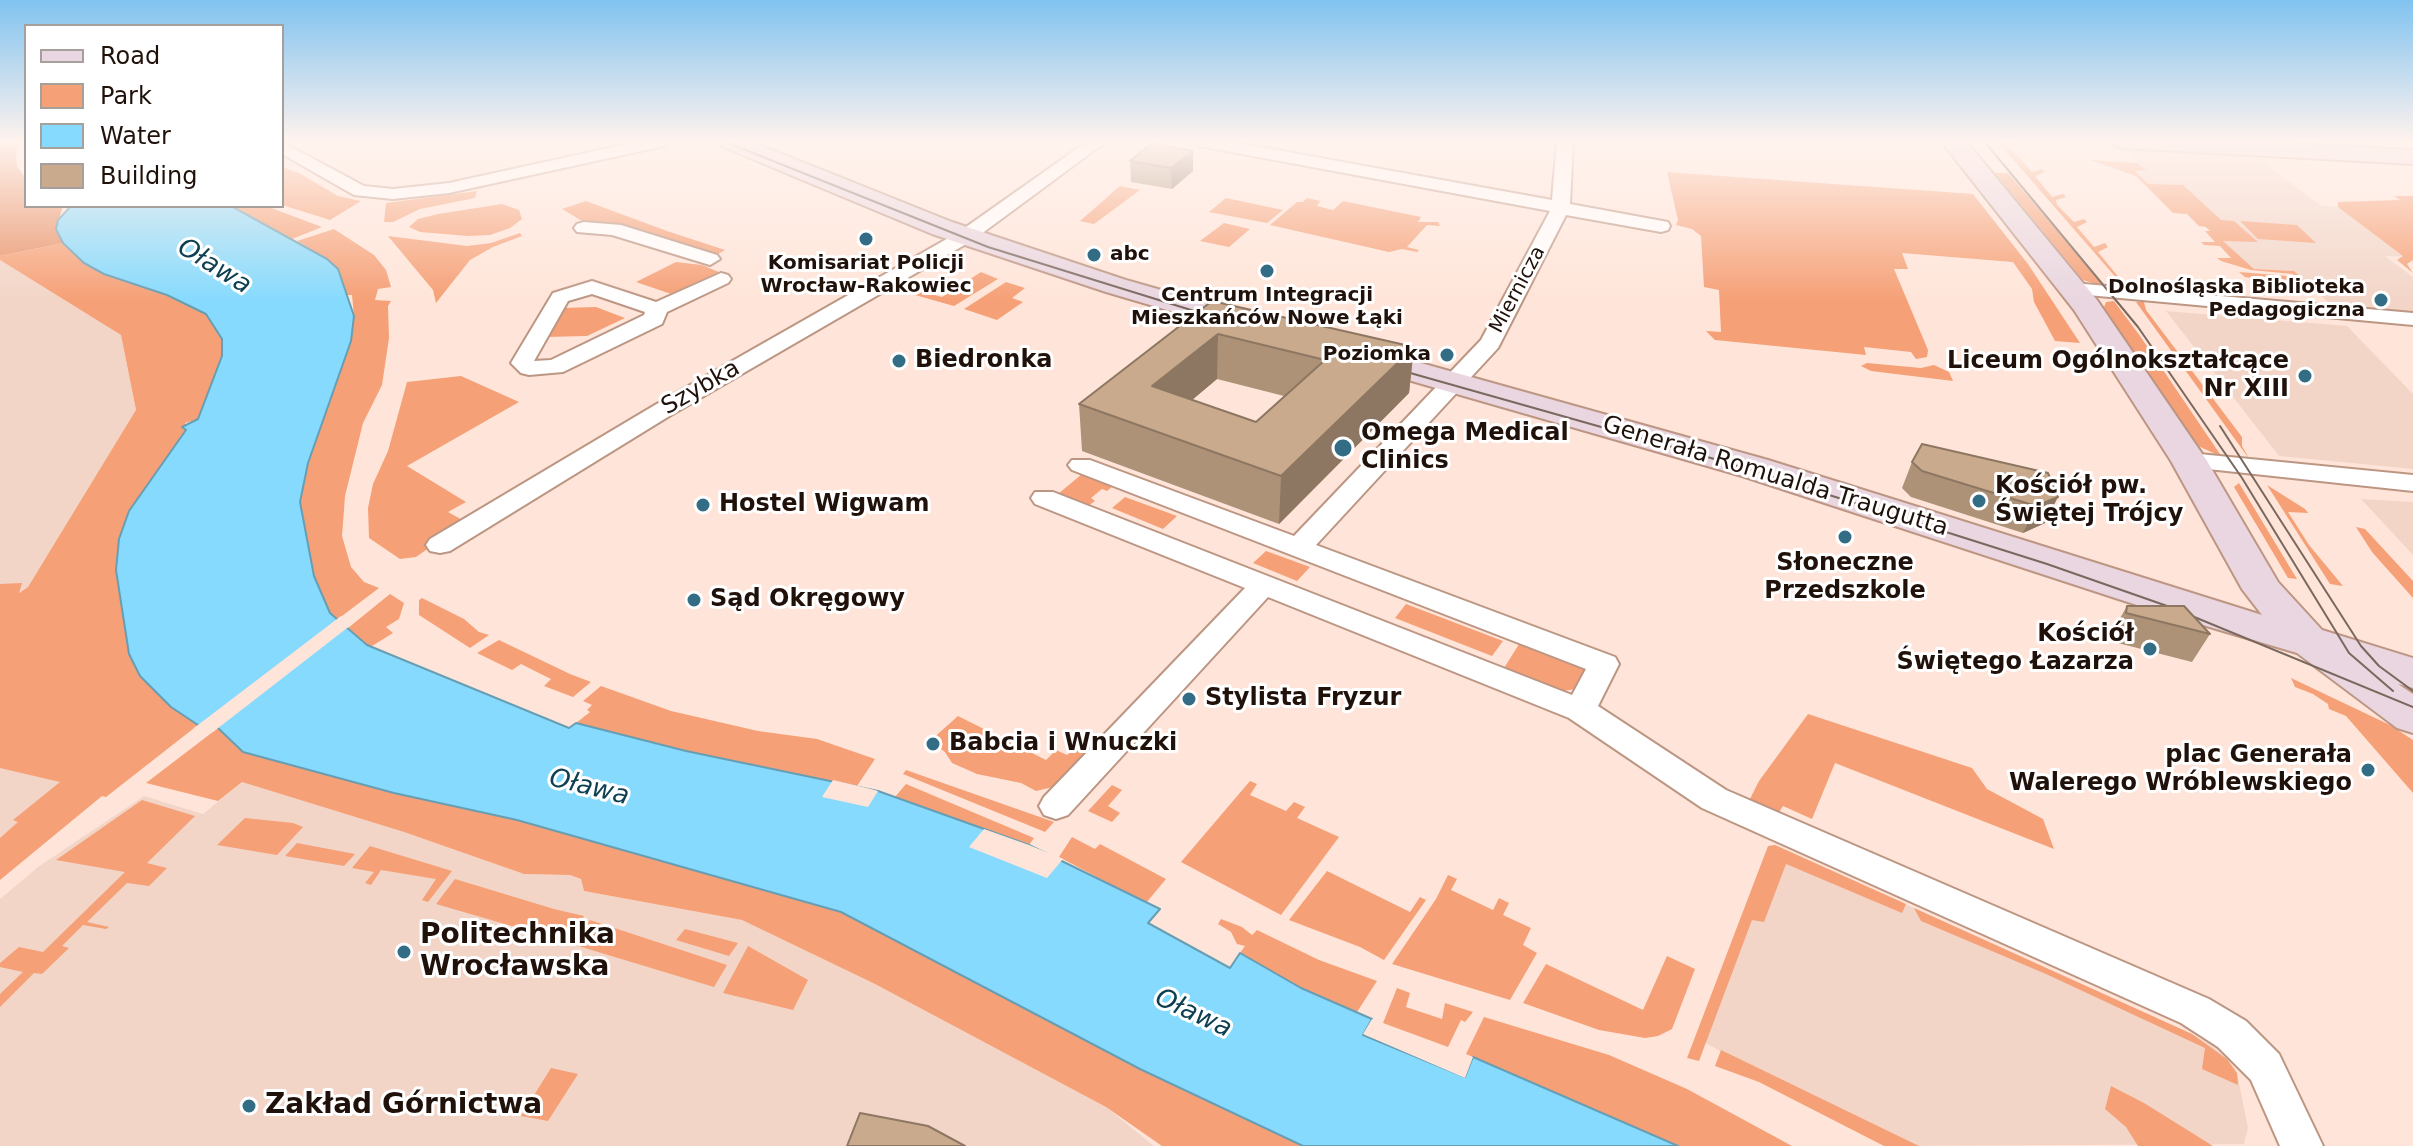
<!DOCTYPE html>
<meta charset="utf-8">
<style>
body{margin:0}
#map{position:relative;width:2413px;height:1146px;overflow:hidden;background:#ffe5d9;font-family:"DejaVu Sans",sans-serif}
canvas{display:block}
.legend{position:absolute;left:24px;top:24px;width:260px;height:184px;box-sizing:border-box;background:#fff;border:2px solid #a6a09d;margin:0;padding:10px 14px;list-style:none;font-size:24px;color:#20120b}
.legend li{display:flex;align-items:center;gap:16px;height:40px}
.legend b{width:40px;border:2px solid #a6a09d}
</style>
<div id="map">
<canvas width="2413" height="1146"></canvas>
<ul class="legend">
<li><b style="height:10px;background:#e9d6e0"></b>Road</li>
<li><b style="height:22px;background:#f5a076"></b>Park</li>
<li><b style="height:22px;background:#86dafd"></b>Water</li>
<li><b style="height:22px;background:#c9aa8c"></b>Building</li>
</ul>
</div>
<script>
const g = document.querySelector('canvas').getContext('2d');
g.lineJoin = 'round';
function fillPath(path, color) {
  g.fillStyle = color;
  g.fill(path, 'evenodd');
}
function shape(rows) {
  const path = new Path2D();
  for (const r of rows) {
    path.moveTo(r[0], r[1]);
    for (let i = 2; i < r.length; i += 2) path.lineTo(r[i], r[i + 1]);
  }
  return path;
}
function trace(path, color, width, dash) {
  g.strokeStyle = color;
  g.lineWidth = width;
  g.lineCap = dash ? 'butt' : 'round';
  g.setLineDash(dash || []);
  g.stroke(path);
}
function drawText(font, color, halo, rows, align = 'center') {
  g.font = font + ' "DejaVu Sans",sans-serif';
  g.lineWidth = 6;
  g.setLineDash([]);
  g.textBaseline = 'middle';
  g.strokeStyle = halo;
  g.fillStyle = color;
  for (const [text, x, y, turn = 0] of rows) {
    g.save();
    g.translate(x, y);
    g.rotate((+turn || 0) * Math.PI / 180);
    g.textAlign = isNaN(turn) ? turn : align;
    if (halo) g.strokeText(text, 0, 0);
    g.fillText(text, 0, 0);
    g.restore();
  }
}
const built = shape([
 [2123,148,2255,155,2321,206,2413,210,2413,257,2385,256,2413,277,2413,312,2331,305,2294,271,2254,269,2190,213,2175,212,2134,170,2145,170],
 [0,260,121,335,136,411,28,587,0,603],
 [2166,311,2347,326,2413,394,2413,469,2279,456],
 [2361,499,2413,502,2413,555],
 [0,744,102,796,0,877],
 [242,782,404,832,524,874,570,875,581,879,584,891,742,920,875,984,1106,1107,1154,1146,0,1146,0,899,38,867,144,796,203,814],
 [1775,845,2192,1034,2212,1046,2227,1059,2237,1073,2248,1128,2244,1144,1894,1146,1696,1038]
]);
const green = shape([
 [1997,141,2021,143,2011,148,2032,172,2042,169,2045,172,2035,176,2052,197,2063,194,2066,197,2056,200,2057,205,2074,222,2084,219,2087,222,2077,227,2094,247,2105,243,2108,247,2098,252,2120,279,2127,282,2136,280,2140,288,2126,289],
 [2090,160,2138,163,2146,170,2135,171,2148,184,2183,185,2221,220,2234,221,2258,242,2223,241,2254,269,2294,271,2310,286,2245,277,2239,272,2288,276,2294,281,2299,281,2293,274,2251,270,2221,261,2217,258,2231,258,2220,246,2204,245,2201,242,2215,242,2205,231,2210,231,2206,227,2199,226,2187,214,2173,213,2136,176],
 [282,167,299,173,338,196,361,201,330,220,282,205],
 [1667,172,1973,194,2028,264,2080,343,2055,341,2034,302,2032,289,2013,262,1902,253,1908,269,1894,269,1928,350,1927,357,1916,359,1911,352,1864,347,1866,355,1715,340,1706,331,1721,332,1719,290,1704,287,1701,236,1692,229,1676,225,1678,220],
 [1995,173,2008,173,2105,287,2083,280],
 [1120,186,1140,190,1094,224,1080,221],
 [477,191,475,198,420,209,393,222,384,222,386,203],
 [2394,196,2413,196,2413,260,2407,264,2413,273,2397,260,2403,256,2338,207,2338,202,2400,200],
 [1226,198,1283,210,1267,223,1209,212],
 [1307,198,1320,201,1317,206,1333,210,1343,201,1421,217,1418,222,1438,222,1440,226,1427,225,1407,247,1419,250,1417,252,1402,249,1389,252,1270,225,1297,202,1303,202],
 [586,201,667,231,725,250,715,256,631,227,587,224,562,209],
 [502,204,519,210,522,219,510,228,490,235,468,236,420,232,409,227,418,219,438,214],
 [231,206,266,206,322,227,292,239],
 [2240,221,2297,225,2316,243,2258,239],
 [1224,223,1250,229,1229,247,1200,241],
 [334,229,374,255,386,270,391,287,378,289,375,300,391,301,388,306,389,338,382,385,363,423,345,496,342,536,351,567,364,582,379,588,338,619,330,613,314,576,300,502,308,463,322,424,354,316,352,295,347,295,338,269,327,259,297,241],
 [520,233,522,236,493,247,470,260,436,303,433,290,388,236,467,246,491,243],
 [63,243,84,263,167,295,206,314,222,339,222,356,198,419,185,423,186,429,129,511,117,553,116,570,129,654,140,676,171,707,198,725,106,797,102,796,0,880,0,838,18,822,13,820,60,782,0,768,0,584,22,583,19,593,28,587,136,410,121,335,0,260,0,256],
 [676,262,702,265,721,273,674,295,636,282],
 [981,272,998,279,954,306,915,295,921,291,942,297],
 [1006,282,1025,288,1012,298,1023,302,997,320,964,309],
 [2114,301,2140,336,2222,457,2196,445,2104,307,2106,302],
 [2136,302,2144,302,2146,310,2242,437,2242,446,2250,460],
 [596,307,625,318,587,336,544,337,561,308],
 [1867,363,1921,368,1934,365,1949,372,1953,381,1871,371,1861,366],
 [461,376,519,402,407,466,466,502,448,512,466,522,416,557,400,559,369,538,368,508,373,484,388,451,407,382],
 [1082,474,1113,486,1107,491,1102,489,1091,498,1095,501,1088,506,1058,494],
 [2239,483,2297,579,2288,578,2234,487],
 [2267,485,2305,509,2308,513,2288,512,2309,545,2343,586,2330,584],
 [1125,497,1177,516,1163,529,1112,508],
 [2356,527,2365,529,2413,581,2413,598,2372,552],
 [1266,551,1310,567,1297,581,1253,563],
 [390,594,404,603,399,619,386,627,393,633,372,646,367,645,348,628],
 [422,598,464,619,479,632,489,635,470,648,419,615,419,600],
 [1406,604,1503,641,1492,656,1395,618],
 [499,640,570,674,591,682,573,697,544,686,551,679,521,664,512,670,477,653],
 [1521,641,1585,668,1586,673,1580,688,1559,692,1504,668],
 [2291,678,2390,725,2413,740,2413,793,2346,716,2329,709,2328,704,2313,694,2295,687],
 [601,686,671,711,758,731,817,739,875,759,857,786,686,751,576,723,590,712,587,710,592,705,583,701],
 [1808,714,1972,768,1987,789,2043,819,2054,849,1835,763,1812,819,1783,806,1778,814,1748,803,1759,781],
 [958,716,1046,760,1056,750,1067,755,1075,748,1086,753,1053,787,1036,791,1021,783,977,774,952,763,945,752,930,741],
 [218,728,243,752,394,793,517,820,841,912,1140,1069,1303,1146,1162,1146,1106,1107,875,984,742,920,584,891,581,879,570,875,524,874,404,832,242,782,218,801,146,783],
 [906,770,1054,822,1045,832,903,774],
 [1250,781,1257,784,1250,795,1286,811,1294,802,1305,807,1297,818,1339,837,1281,915,1181,862],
 [906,784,1034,838,1029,845,895,797],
 [1112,785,1122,790,1108,806,1120,813,1112,822,1088,811],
 [142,800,195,816,147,863,167,868,149,886,127,883,87,922,109,927,106,929,83,925,62,946,69,948,42,974,34,973,0,1007,0,994,23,972,0,967,0,963,19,947,43,952,125,872,56,860],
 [245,818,293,823,303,827,277,855,217,845],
 [1072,837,1095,849,1100,844,1166,879,1146,903,1059,857],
 [297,843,355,854,344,866,285,856],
 [1775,845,1906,904,1902,913,1786,864,1764,922,1752,920,1699,1061,1687,1058,1768,846],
 [370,846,452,871,428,902,422,900,436,879,381,870,371,885,365,883,374,872,352,868],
 [1327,871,1410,912,1420,897,1426,900,1384,960,1360,947,1289,920],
 [1448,875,1457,879,1451,890,1493,910,1499,898,1509,903,1503,915,1531,928,1523,945,1537,953,1510,1000,1392,964,1436,899],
 [455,879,554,909,584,916,567,942,436,904],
 [1914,908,2192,1034,2227,1059,2237,1073,2238,1085,2202,1069,2205,1048,2046,974,1921,921],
 [1221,919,1242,927,1252,935,1257,930,1319,960,1377,981,1357,1012,1301,988,1240,953,1245,946,1237,944,1231,932,1218,924],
 [590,920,727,965,714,987,575,945],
 [685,929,738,943,729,956,676,940],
 [748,946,808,980,793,1010,723,993],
 [1667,956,1695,969,1672,1029,1658,1036,1645,1038,1599,1030,1523,1003,1546,964,1643,1010],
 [1397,988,1410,993,1406,1007,1442,1019,1445,1003,1473,1012,1465,1022,1461,1020,1448,1047,1383,1023],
 [1484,1017,1609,1055,1687,1089,1792,1146,1678,1146,1466,1054],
 [1721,1050,1919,1146,1884,1146,1759,1082,1715,1066],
 [551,1068,578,1074,548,1121,521,1116],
 [2111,1086,2144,1103,2213,1146,2138,1146,2126,1127,2105,1109]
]);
const forest = shape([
 [0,141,21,141,16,151,17,166,26,179,26,206,63,206,56,229,63,243,0,256]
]);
const water = shape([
 [71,206,231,206,327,259,338,269,354,316,351,341,308,463,300,502,314,576,330,613,367,645,569,728,576,723,686,751,878,791,1029,845,1160,909,1148,923,1230,968,1240,953,1301,988,1372,1019,1363,1035,1465,1077,1473,1057,1678,1146,1303,1146,1140,1069,841,912,517,820,394,793,243,752,218,728,198,725,171,707,140,676,129,654,116,570,119,539,129,511,186,430,182,427,198,419,222,356,222,339,206,314,167,295,104,274,84,263,63,243,56,229,58,220,71,206]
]);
const pier = shape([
 [341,616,351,625,213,732,194,728],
 [833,780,867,788,878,791,868,807,822,797],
 [984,829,1029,845,1063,859,1047,878,969,847],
 [1372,1019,1376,1021,1368,1032,1463,1072,1469,1056,1473,1057,1465,1078,1363,1034]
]);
const street = shape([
 [641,141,672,141,664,146,449,193,393,199,354,195,282,154,282,142,364,186,393,189,449,183,641,141],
 [1088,141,1107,141,973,240,671,415,450,551,440,553,430,551,426,545,430,539,655,405,959,232,1088,141],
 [1191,141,1227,141,1552,200,1557,141,1573,141,1570,204,1668,222,1670,226,1668,230,1661,232,1566,215,1498,348,1316,545,1615,657,1619,664,1598,706,1726,790,2209,999,2246,1021,2279,1054,2323,1146,2280,1146,2251,1080,2218,1047,2181,1023,1702,808,1569,718,1268,597,1068,815,1056,819,1044,815,1039,806,1044,797,1245,588,1035,504,1031,498,1035,492,1053,492,1572,695,1586,669,1072,470,1068,465,1072,460,1090,460,1294,536,1481,340,1550,211,1199,146,1191,141],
 [584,222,621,225,717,255,720,259,710,265,612,235,577,232,574,228,577,224,584,222],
 [721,273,728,275,731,279,728,283,667,312,662,324,563,372,529,375,521,373,511,363,553,293,592,281,656,302,721,273],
 [592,294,645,312,644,315,551,360,534,361,568,301,592,294],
 [2073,283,2413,313,2413,325,2066,293,2063,289,2073,283],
 [2189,453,2413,475,2413,491,2180,466,2176,461,2180,456,2189,453]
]);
const secondary = shape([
 [717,141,750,141,952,222,1126,280,1263,319,1267,326,1263,333,1252,335,1106,292,932,234,721,146,717,141],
 [1941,141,1966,141,2097,300,2207,461,2278,582,2322,630,2413,658,2413,688,2398,684,2413,694,2413,733,2397,728,2297,653,2146,608,1742,476,1349,363,1344,356,1349,349,1360,346,1768,460,2262,615,2242,589,2171,461,2074,310,1941,141],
 [2110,141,2254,141,2413,150,2413,164,2122,148,2114,146,2110,141]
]);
const tram = shape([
 [723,141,988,247,1220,319],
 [1984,141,2138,327,2242,478,2349,653,2393,691],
 [1389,367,1725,462,2047,564,2170,607,2413,707],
 [2220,426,2361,646,2379,666,2413,691]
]);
const wall = shape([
 [1193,151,1193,171,1172,189,1131,182,1130,161],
 [1212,301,1414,347,1409,393,1279,524,1082,451,1079,404],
 [1217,379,1284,396,1256,422,1192,400],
 [1912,462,2048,473,2045,523,2023,533,1911,497,1902,488],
 [2127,606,2210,634,2192,662,2110,641,2111,634]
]);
const shadedWall = shape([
 [1193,151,1193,171,1172,189,1171,168],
 [1218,334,1217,379,1155,431,1152,386],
 [1414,347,1409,393,1279,524,1281,476],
 [2058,497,2045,523,2023,533,2036,506]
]);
const building = shape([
 [1152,143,1193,151,1171,168,1130,161,1152,143],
 [1212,301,1414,347,1281,476,1079,404,1212,301],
 [1218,334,1325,360,1256,422,1152,386,1218,334],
 [1922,444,2048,473,2058,497,2036,506,1922,471,1912,462,1922,444],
 [2127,606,2184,606,2210,634,2126,613,2127,606],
 [860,1113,928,1126,965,1146,847,1146,860,1113]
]);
const markers = [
 [866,239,8,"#326d85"],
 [1094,255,8,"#326d85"],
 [1267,271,8,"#326d85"],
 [2381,300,8,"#326d85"],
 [1447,355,8,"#326d85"],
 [899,361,8,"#326d85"],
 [2305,376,8,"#326d85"],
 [1343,448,10,"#326d85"],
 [1979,501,8,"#326d85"],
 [703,505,8,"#326d85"],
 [1845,537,8,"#326d85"],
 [694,600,8,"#326d85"],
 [2150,649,8,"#326d85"],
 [1189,699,8,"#326d85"],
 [933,744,8,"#326d85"],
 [2368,770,8,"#326d85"],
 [404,952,8,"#326d85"],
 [249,1106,8,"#326d85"]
];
const farPoinames = [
 ["abc",1110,255,"left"],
 ["Komisariat Policji",866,264],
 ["Wrocław-Rakowiec",866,287],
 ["Dolnośląska Biblioteka",2365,288,"right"],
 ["Pedagogiczna",2365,311,"right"],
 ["Centrum Integracji",1267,296],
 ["Mieszkańców Nowe Łąki",1267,319],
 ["Poziomka",1431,355,"right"]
];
const farStreetnames = [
 ["Miernicza",1518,290,-62]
];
const poiNames = [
 ["Biedronka",915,361],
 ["Liceum Ogólnokształcące",2289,362,"right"],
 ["Nr XIII",2289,390,"right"],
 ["Omega Medical",1361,434],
 ["Clinics",1361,462],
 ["Kościół pw.",1995,487],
 ["Świętej Trójcy",1995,515],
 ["Hostel Wigwam",719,505],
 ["Słoneczne",1845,564,"center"],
 ["Przedszkole",1845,592,"center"],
 ["Sąd Okręgowy",710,600],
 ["Kościół",2134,635,"right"],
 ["Świętego Łazarza",2134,663,"right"],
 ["Stylista Fryzur",1205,699],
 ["Babcia i Wnuczki",949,744],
 ["plac Generała",2352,756,"right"],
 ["Walerego Wróblewskiego",2352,784,"right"]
];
const streetNames = [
 ["Szybka",701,388,-30],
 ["Generała Romualda Traugutta",1775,477,17]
];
const waterNames = [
 ["Oława",214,267,32],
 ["Oława",589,788,14],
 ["Oława",1193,1014,25]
];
const nearPoinames = [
 ["Politechnika",420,936],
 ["Wrocławska",420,968],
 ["Zakład Górnictwa",265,1106]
];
fillPath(built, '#f2d5c7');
fillPath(green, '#f5a076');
fillPath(forest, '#e79167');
fillPath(water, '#86dafd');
trace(water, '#679eb4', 2);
fillPath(pier, '#ffe5d9');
trace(street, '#bd9683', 4);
trace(secondary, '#bd9683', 4);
fillPath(street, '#fff');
fillPath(secondary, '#e9d6e0');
trace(tram, '#7a675e', 2);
fillPath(wall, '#ad9278');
fillPath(shadedWall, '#8d7762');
fillPath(building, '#c9aa8c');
trace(building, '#8d7762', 2);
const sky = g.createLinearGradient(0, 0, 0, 301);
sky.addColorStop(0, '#81c3f0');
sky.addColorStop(0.47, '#fff3ee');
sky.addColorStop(1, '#fff3ee00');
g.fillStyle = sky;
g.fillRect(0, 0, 2413, 301);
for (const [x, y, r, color] of markers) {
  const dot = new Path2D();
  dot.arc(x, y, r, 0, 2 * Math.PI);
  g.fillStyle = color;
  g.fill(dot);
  trace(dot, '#fff', 3);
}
drawText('bold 20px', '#20120b', '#fff', farPoinames);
drawText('20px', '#20120b', '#fff', farStreetnames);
drawText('bold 24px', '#20120b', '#fff', poiNames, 'left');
drawText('24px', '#20120b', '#fff', streetNames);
drawText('italic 26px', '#0e4052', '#fff', waterNames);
drawText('bold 28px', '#20120b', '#fff', nearPoinames, 'left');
</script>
